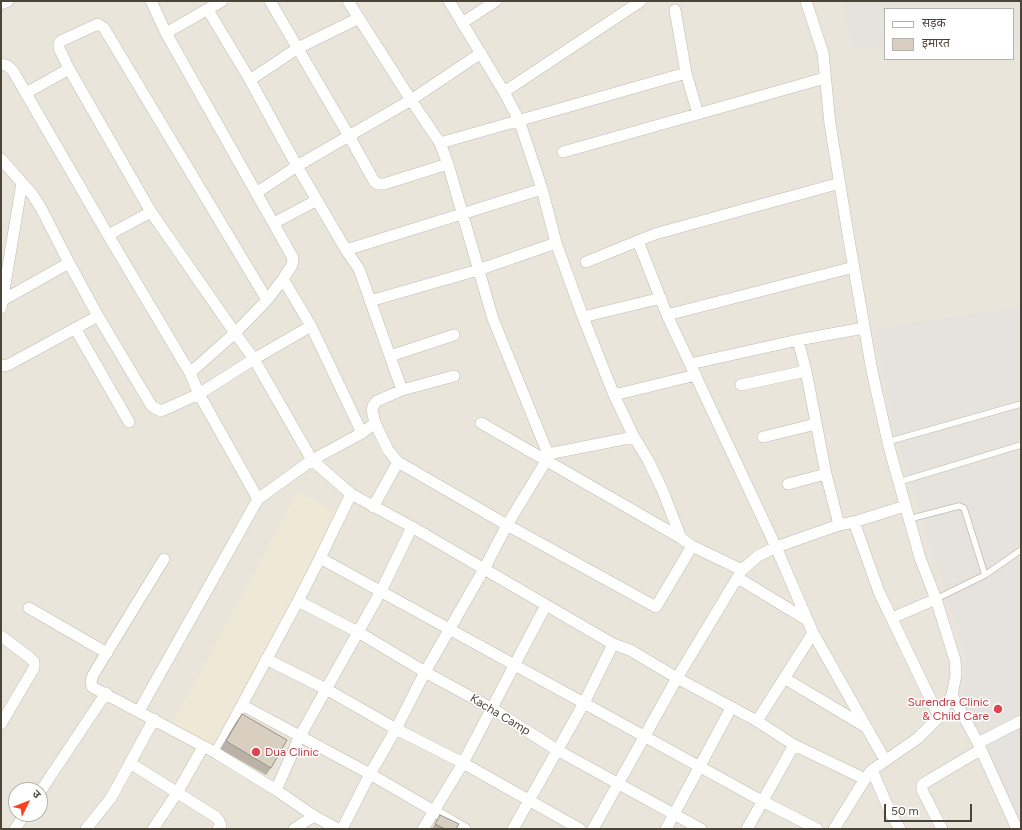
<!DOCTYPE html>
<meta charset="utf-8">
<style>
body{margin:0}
#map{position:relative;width:1022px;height:830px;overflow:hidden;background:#f6f3ec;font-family:Figtree,"Noto Sans Devanagari",sans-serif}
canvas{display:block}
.frame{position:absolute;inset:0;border:2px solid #4b4439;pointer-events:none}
.legend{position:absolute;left:884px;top:8px;width:130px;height:52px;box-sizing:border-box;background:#fff;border:1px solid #b7b4b0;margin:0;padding:5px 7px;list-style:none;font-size:12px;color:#4b4439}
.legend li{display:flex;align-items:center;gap:8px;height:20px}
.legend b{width:20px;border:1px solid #b7b4b0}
.north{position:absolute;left:8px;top:782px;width:40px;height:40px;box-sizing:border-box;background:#fff;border:1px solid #b7b4b0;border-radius:50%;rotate:47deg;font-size:11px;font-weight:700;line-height:16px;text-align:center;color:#4b4439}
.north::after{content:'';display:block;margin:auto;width:14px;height:18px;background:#fc3f1d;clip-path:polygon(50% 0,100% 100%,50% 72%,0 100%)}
.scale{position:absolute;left:884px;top:804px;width:88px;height:18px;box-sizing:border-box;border:2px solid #4b4439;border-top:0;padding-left:5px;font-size:12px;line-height:14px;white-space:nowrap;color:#4b4439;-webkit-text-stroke:3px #fff;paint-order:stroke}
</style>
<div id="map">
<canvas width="1022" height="830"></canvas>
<div class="frame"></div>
<ul class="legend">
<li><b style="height:5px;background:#fff"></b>सड़क</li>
<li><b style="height:11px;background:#d8cfc1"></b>इमारत</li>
</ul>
<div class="north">उ</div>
<div class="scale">50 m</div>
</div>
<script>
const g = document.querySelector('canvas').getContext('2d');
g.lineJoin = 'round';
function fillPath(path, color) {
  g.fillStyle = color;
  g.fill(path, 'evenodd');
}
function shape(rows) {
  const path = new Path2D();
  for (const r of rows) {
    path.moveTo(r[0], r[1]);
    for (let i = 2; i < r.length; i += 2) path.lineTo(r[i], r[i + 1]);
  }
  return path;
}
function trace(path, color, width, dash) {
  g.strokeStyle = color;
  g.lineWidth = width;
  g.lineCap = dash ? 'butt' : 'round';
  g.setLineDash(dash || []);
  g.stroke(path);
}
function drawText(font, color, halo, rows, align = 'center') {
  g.font = font + ' Figtree,sans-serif';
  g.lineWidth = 3;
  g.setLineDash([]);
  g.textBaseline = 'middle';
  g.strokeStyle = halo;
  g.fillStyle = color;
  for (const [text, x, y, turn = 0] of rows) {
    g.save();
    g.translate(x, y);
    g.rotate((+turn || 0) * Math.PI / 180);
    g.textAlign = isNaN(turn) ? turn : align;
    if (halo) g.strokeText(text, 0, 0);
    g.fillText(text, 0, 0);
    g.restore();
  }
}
const residential = shape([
 [1,1,1021,1,1021,829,1,829],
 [885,9,1013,9,1013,59,885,59],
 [16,790,40,790,40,814,16,814]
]);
const industrial = shape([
 [843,1,1021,1,1021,41,1013,42,1013,9,885,9,885,47,853,49],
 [1021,306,1021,822,962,700,966,659,893,425,874,329]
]);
const education = shape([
 [298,492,339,514,210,754,168,732]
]);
const service = shape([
 [887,442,1021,404],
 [899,482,1021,445],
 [909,519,959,506,964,508,985,575],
 [936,599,985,575,1021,550]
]);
const minor = shape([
 [151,1,166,33,293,258,292,265,283,279,267,300,235,333,190,373],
 [270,1,349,136,374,181,378,184,384,184,448,164],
 [449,1,504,92,519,120,542,189,556,243,583,317,614,395,634,437,648,460,662,489,681,538],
 [806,1,823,53,830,124,849,240,872,371,889,447,920,558,936,599,955,660,956,675,952,695,939,717,918,738,872,770,865,779,834,829],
 [1,4,8,1],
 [208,10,250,80,297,166,346,250,359,269,402,390],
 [675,10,686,73],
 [462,23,496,1],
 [166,33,222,1],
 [1,64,8,66,13,71,108,235,190,373,199,394,258,499],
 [250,80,298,48,359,18],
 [504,92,641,1],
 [26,93,69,69],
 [440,143,686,73,698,114],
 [563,152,825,78],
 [1,159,32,194,41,208,69,263,98,316,151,405,155,408,161,411,199,394,254,359,311,326],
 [256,193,297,166,411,100,481,53],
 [274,223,317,200],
 [108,235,151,212],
 [638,241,667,315,776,547,813,633,885,760],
 [346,250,542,189],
 [586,262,655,234,840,183],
 [283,279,311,326,362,433],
 [3,300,69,263],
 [267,300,104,28,98,24,61,41,59,44,59,48,69,69,151,212,235,333,254,359,312,460,351,494,412,527,613,644,630,650,677,678,757,721,794,745,865,779],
 [370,301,478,270,556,243],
 [1,308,22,183],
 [667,315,854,267],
 [583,317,661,298],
 [75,328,129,422],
 [798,340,806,371,826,474,839,525],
 [390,356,454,335],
 [690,364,798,340,864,328],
 [1,366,8,365,98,316],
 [454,376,402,390,377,401,373,406,372,410,375,423,388,450,398,462,507,525,656,607,692,546],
 [741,385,806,371],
 [614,395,696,375],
 [481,423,681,538,692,546,742,570],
 [763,437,816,424],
 [548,454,634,437],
 [788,484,826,474],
 [373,507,398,462],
 [854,522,879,592,939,717],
 [320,558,762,801,817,829],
 [164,559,93,675,91,682,92,687,216,753,276,790,314,816,338,829],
 [738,578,807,620],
 [298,601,358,632,425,672,491,708,557,750,701,829],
 [29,608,107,653],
 [892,618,936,599],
 [1,636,29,657,34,662,34,668,1,724],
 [266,659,326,689,396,729,463,763,580,829],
 [784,678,866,727],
 [952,695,978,743,1017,829],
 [242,705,370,774,465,829],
 [139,711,258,499,312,460,362,433,375,423],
 [757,721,813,633],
 [978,743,1021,721],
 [216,753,298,601,320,558,351,494],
 [130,763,216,817,219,821,221,826,218,829],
 [872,770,890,812,900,829],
 [276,790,300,736,381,591,412,527],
 [40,792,106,693],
 [15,829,25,814],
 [86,829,111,798,154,719],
 [153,829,177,793,203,747],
 [294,829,314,816],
 [342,829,370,774,396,729,425,672,484,569,507,525,546,461,548,454,493,319,448,164,440,143,411,100,348,1],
 [423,829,463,763,546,605],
 [513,829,584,703,613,644],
 [593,829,677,678,742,570,758,556,776,547,839,525,854,522,905,506],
 [666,829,731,708],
 [747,829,794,745],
 [942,829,922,790,922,785,926,782,980,750]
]);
const wall = shape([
 [242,714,271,768,266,775,220,749,236,722],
 [440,815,456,829,432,829]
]);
const building = shape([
 [242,714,287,740,271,768,226,741,242,714],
 [440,815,459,824,456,829,445,829,435,824,440,815]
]);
const markers = [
 [998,709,5,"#e0444e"],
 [256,752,5,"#e0444e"]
];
const healthNames = [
 ["Surendra Clinic",989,702],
 ["& Child Care",989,716],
 ["Dua Clinic",265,752,"left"]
];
const streetNames = [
 ["Kacha Camp",500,715,31]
];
fillPath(residential, '#eae5da');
fillPath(industrial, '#e6e2dd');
fillPath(education, '#efe8d6');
trace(service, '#c2bbae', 7);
trace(minor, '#c2bbae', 12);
trace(service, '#fff', 5.5);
trace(minor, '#fff', 11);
fillPath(wall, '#bab2a6');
fillPath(building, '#d8cfc1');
trace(building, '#979187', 1);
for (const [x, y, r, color] of markers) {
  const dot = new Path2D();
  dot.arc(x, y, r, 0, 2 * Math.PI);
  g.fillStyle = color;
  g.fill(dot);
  trace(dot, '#fff', 1.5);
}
drawText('12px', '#be3a42', '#fff', healthNames, 'right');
drawText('12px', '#4b4439', '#fff', streetNames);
</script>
